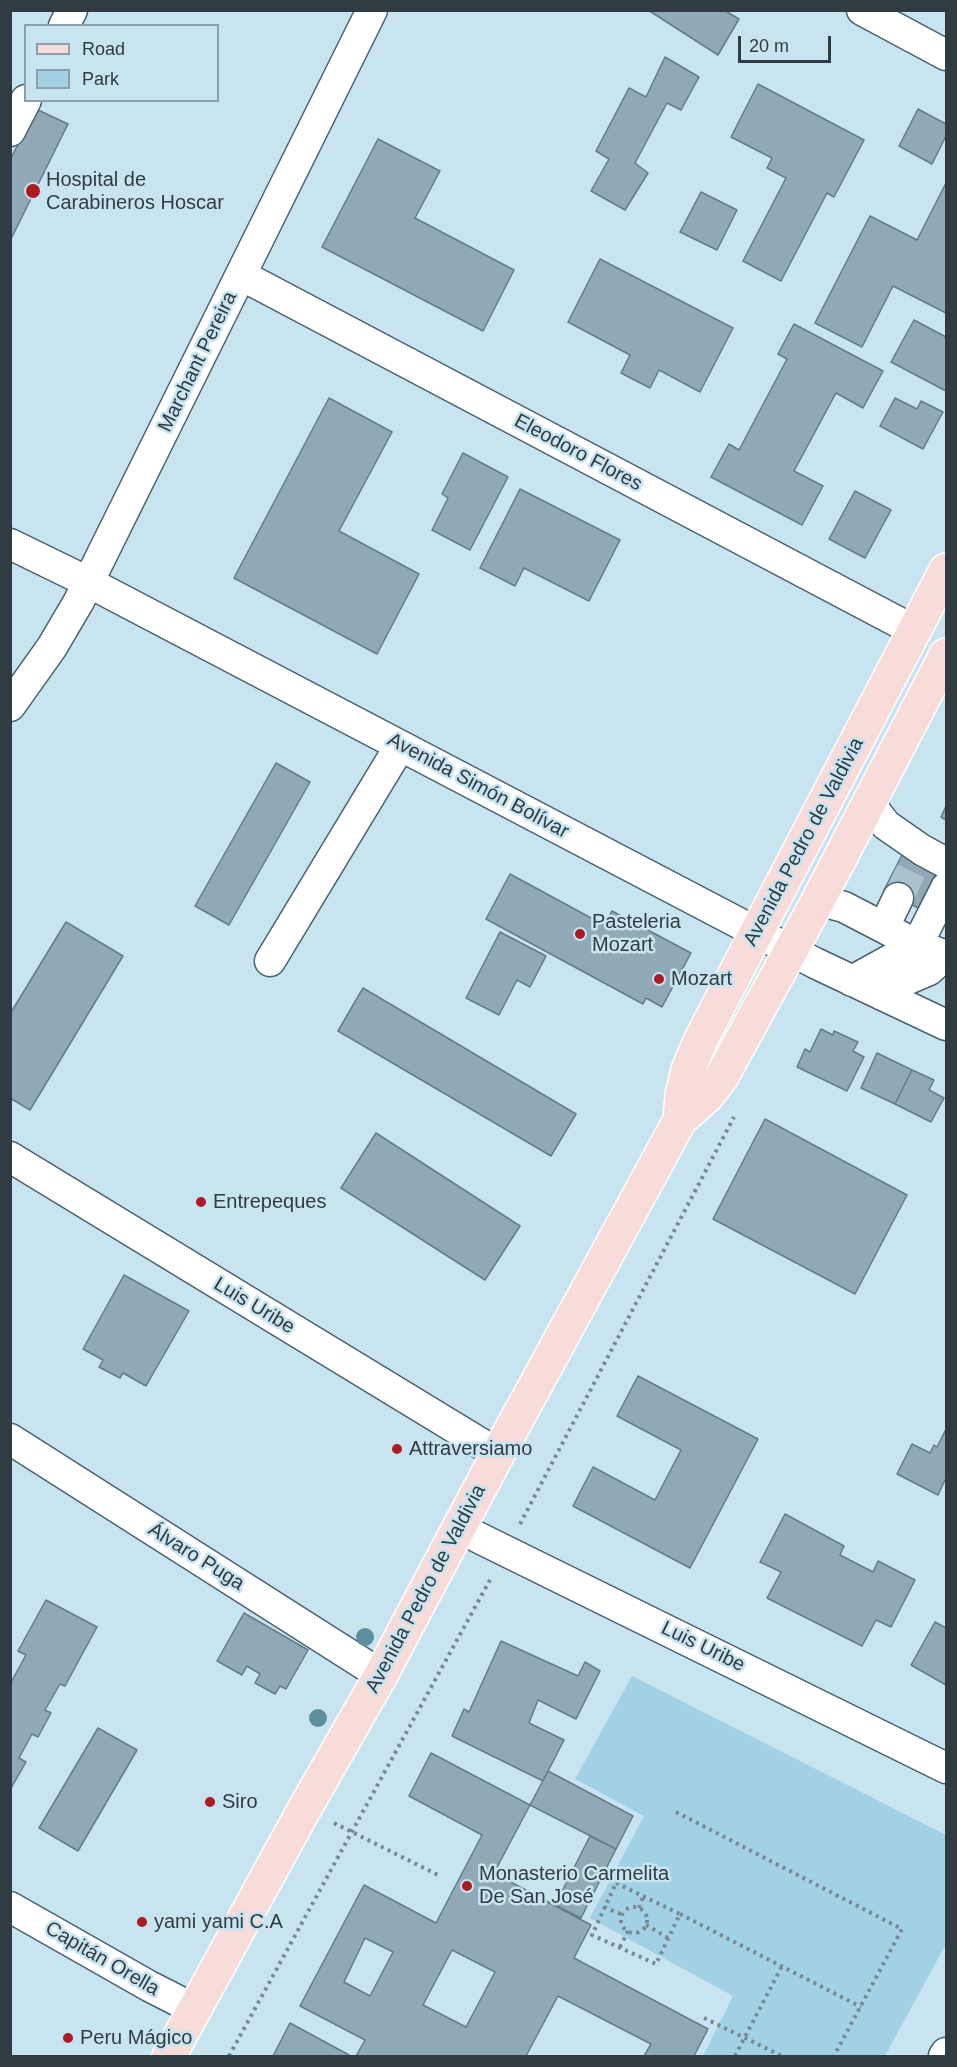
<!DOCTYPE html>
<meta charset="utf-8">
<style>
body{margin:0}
#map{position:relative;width:957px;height:2067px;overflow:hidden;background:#c8e4f0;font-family:Helvetica,sans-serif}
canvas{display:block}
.frame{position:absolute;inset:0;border:12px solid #303c41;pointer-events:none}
.legend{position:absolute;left:24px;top:24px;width:195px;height:78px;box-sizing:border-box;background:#c8e4f0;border:2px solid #8ba1aa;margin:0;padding:8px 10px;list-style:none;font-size:18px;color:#303c41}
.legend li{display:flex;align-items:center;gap:12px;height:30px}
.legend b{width:30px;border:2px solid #8ba1aa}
.scale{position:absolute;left:738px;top:36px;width:93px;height:27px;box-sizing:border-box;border:3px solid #303c41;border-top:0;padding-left:8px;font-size:18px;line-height:21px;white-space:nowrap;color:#303c41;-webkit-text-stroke:4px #c8e4f0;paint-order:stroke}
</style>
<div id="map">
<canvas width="957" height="2067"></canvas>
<div class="frame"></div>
<ul class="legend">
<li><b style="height:8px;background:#f7dcd9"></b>Road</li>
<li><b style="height:16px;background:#a2d1e5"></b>Park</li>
</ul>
<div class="scale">20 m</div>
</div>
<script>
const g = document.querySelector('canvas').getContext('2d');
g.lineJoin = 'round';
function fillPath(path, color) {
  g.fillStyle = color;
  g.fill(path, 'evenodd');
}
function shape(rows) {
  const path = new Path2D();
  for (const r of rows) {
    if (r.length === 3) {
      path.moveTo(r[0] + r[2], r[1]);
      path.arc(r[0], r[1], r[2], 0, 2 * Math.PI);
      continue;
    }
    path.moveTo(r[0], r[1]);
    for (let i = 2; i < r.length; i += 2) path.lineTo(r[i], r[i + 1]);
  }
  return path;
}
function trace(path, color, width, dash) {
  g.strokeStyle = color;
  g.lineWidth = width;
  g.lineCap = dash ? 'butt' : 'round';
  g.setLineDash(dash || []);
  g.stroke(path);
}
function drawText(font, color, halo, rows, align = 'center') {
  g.font = font + ' Helvetica,sans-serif';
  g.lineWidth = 5;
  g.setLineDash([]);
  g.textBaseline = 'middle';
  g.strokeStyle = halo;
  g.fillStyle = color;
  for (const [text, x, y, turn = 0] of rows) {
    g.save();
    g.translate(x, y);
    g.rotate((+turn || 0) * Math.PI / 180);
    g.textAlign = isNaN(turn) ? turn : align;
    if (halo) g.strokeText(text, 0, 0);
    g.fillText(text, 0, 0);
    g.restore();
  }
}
const green = shape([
 [632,1676,946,1835,946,1944,885,2056,703,2056,733,1996,590,1918,644,1816,575,1779]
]);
const building = shape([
 [648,10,724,10,739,19,718,55,648,10],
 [665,57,699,77,681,110,667,103,635,163,648,173,625,210,591,191,609,159,596,151,629,88,646,97,665,57],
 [758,84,864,140,834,197,827,193,781,281,743,261,786,178,767,168,772,158,731,137,758,84],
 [36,109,68,124,10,241,10,160,36,109],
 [918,109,946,124,946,136,932,164,899,146,918,109],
 [378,139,440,171,415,218,514,270,483,331,322,247,378,139],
 [946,183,946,313,893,286,862,347,815,323,870,216,917,240,946,183],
 [701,192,737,210,717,250,680,232,701,192],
 [600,259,733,328,700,392,659,370,650,388,621,373,630,355,568,322,600,259],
 [914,320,946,337,946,391,891,362,914,320],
 [794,324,883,371,863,408,836,393,794,471,823,486,802,525,711,477,729,444,739,450,787,359,778,354,794,324],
 [329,398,392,432,339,531,419,574,377,654,234,578,329,398],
 [895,398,917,409,921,401,943,412,923,449,880,426,895,398],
 [463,453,508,477,470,550,432,530,448,498,442,494,463,453],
 [520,489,620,540,589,601,524,568,515,586,480,568,520,489],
 [855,491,891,510,865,558,829,539,855,491],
 [276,763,310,782,229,925,195,906,276,763],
 [946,806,946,820,941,817,946,806],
 [903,853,937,871,918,908,884,890,903,853],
 [510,874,604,925,612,911,691,953,662,1007,646,998,643,1004,486,919,510,874],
 [66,922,123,956,30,1110,10,1098,10,1014,66,922],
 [500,932,546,956,530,987,517,980,499,1015,466,998,500,932],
 [363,988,576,1114,551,1156,338,1031,363,988],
 [821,1029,833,1035,834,1031,858,1042,853,1051,864,1057,847,1091,797,1067,805,1049,810,1052,821,1029],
 [877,1053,912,1070,895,1104,861,1088,877,1053],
 [912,1070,934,1080,929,1090,944,1098,931,1122,895,1104,912,1070],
 [765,1119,907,1195,855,1294,713,1219,765,1119],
 [376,1133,520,1226,485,1280,341,1188,376,1133],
 [124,1275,189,1311,146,1386,123,1373,120,1378,99,1367,103,1360,83,1349,124,1275],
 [638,1376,758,1439,690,1568,573,1506,593,1467,655,1500,681,1450,617,1416,638,1376],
 [946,1429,946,1481,945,1480,938,1495,897,1474,912,1444,930,1453,934,1445,937,1447,946,1429],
 [785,1514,844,1546,840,1555,873,1572,878,1561,915,1580,891,1627,876,1620,862,1646,767,1598,781,1572,760,1562,785,1514],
 [46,1600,97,1627,65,1686,60,1684,45,1710,51,1713,38,1737,32,1734,19,1758,26,1762,10,1790,10,1684,26,1655,18,1651,46,1600],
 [244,1613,308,1650,286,1689,280,1686,275,1694,255,1683,260,1674,247,1666,242,1675,217,1661,244,1613],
 [935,1622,946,1628,946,1685,911,1665,935,1622],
 [501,1641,578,1676,585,1662,600,1671,576,1719,538,1700,529,1723,564,1740,543,1781,452,1736,464,1709,469,1712,501,1641],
 [98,1728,137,1750,78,1851,39,1828,98,1728],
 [431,1753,530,1805,494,1873,591,1925,574,1958,708,2029,694,2056,644,2056,651,2044,558,1996,526,2056,356,2056,365,2040,300,2006,364,1885,436,1923,482,1835,409,1796,431,1753],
 [365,1938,393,1952,370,1996,344,1982,365,1938],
 [452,1950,495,1972,466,2027,423,2005,452,1950],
 [548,1771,633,1816,616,1849,530,1805,548,1771],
 [590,1836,616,1849,581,1918,555,1905,590,1836],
 [290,2023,349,2055,348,2056,273,2056,290,2023]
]);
const minorTunnel = shape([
 [898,898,916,861]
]);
const path = shape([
 [520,1524,734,1117],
 [676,1812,902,1929,834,2056],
 [334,1823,438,1875],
 [616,1883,680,1914,656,1964,592,1935,616,1883],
 [604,1907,623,1915],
 [634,1920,13],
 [639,1908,643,1897],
 [680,1914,861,2007],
 [646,1925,668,1938],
 [620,1947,628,1931],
 [704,2018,782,2056],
 [229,2056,491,1578],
 [735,2056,782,1966]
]);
const minor = shape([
 [862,10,946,55],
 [64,26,72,10],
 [10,131,26,100],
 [241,275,915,631],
 [10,544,88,582,815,963,946,1025],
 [10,706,52,647,79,601,372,10],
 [869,803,886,825,922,850,946,863],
 [818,900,844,907,917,945,946,956],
 [884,927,898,898],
 [270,961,400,746],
 [852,981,917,945,946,888],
 [882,995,908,979,929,970,946,954],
 [10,1157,498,1454],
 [10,1439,381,1675],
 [459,1528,946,1768],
 [10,1907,149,1986,194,2009],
 [944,2056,946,2053]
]);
const major = shape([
 [680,1120,706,1097,721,1078,813,910,946,655],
 [169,2056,305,1808,381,1675,498,1454,666,1146,680,1120,682,1095,688,1070,701,1039,946,570]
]);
const trees = [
 [365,1637],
 [318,1718]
];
const markers = [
 [33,191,8,"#ad1a22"],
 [580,934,6,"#ad1a22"],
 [659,979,6,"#ad1a22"],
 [201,1202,6,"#ad1a22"],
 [397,1449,6,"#ad1a22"],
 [210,1802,6,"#ad1a22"],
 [467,1886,6,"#ad1a22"],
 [142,1922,6,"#ad1a22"],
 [68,2038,6,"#ad1a22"]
];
const poiNames = [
 ["Hospital de",46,180],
 ["Carabineros Hoscar",46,203],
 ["Pasteleria",592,922],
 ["Mozart",592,945],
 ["Mozart",671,979],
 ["Entrepeques",213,1202],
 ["Attraversiamo",409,1449],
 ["Siro",222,1802],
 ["Monasterio Carmelita",479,1874],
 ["De San José",479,1897],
 ["yami yami C.A",154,1922],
 ["Peru Mágico",80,2038]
];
const streetNames = [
 ["Marchant Pereira",198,362,-64],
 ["Eleodoro Flores",578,453,28],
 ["Avenida Simón Bolívar",478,786,28],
 ["Avenida Pedro de Valdivia",804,842,-62],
 ["Luis Uribe",254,1306,31],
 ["Álvaro Puga",196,1557,32],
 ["Avenida Pedro de Valdivia",426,1589,-62],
 ["Luis Uribe",703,1647,26],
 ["Capitán Orella",102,1959,30]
];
fillPath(green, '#a2d1e5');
fillPath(building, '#8faab6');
trace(building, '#637c87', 1.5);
trace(minorTunnel, '#aac2cd', 30, [30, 15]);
trace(minor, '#49626d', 33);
trace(major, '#fff', 36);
trace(path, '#768992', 4, [3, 4.5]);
trace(minor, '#fff', 30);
trace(major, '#f7dcd9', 33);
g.fillStyle = '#5f8e9f';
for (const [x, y] of trees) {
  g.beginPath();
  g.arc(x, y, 9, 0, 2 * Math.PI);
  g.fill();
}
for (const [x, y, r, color] of markers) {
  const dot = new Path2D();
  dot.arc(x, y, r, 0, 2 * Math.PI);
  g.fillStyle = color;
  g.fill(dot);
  trace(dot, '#c8e4f0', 2);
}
drawText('20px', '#303c41', '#c8e4f0', poiNames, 'left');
drawText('20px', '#303c41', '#c8e4f0', streetNames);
</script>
